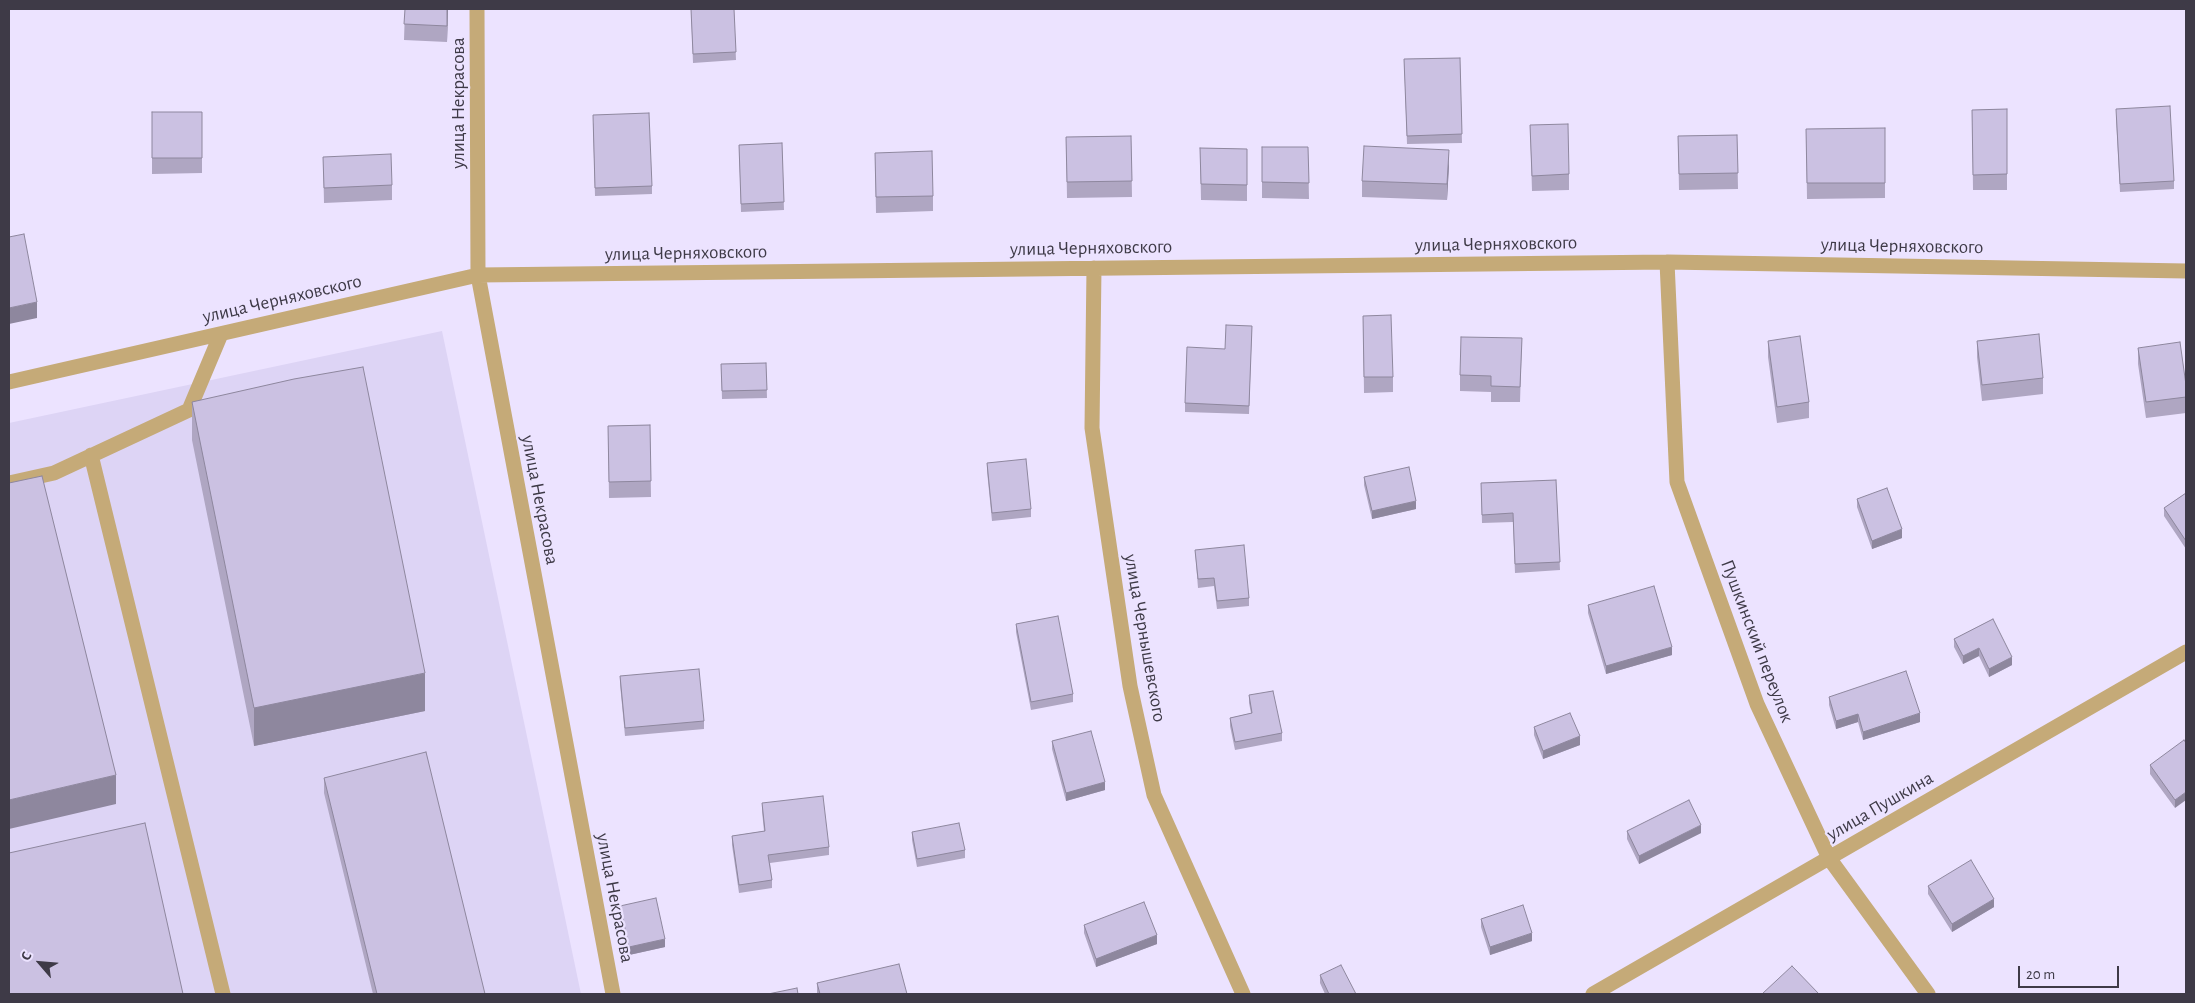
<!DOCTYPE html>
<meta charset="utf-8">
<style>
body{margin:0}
#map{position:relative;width:2195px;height:1003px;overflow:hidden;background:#ece3ff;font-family:"Alegreya Sans",sans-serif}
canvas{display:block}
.frame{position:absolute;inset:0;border:10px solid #3e3a47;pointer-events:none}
.north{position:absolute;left:15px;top:938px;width:50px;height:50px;-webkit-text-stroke:4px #ece3ff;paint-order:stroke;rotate:297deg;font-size:14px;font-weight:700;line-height:20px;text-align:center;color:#3e3a47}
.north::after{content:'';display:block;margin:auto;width:18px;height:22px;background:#3e3a47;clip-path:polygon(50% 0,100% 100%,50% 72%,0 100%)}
.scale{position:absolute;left:2018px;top:966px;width:101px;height:22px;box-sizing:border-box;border:2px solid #3e3a47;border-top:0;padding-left:6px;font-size:15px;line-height:18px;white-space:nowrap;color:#3e3a47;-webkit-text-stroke:4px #ece3ff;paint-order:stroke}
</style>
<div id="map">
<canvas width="2195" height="1003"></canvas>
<div class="frame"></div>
<div class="north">С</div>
<div class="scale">20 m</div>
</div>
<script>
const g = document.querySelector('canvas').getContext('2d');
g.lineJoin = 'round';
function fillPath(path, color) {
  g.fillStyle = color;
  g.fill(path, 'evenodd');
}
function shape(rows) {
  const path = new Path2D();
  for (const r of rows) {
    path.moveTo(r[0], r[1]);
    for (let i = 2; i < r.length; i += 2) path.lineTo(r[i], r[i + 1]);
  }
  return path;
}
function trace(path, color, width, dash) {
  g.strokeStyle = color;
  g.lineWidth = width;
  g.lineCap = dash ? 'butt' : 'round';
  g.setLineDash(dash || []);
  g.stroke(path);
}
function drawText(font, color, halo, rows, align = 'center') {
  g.font = font + ' "Alegreya Sans",sans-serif';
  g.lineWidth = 4.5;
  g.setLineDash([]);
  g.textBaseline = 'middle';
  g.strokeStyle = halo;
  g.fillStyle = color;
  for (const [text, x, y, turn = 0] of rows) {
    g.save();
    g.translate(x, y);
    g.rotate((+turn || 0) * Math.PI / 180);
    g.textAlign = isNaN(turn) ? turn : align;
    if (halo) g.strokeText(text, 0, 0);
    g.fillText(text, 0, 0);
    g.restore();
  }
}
const built = shape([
 [442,331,581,994,9,994,9,423]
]);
const minor = shape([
 [477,9,478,275,613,994],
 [1667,262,1677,482,1757,704,1829,858,1928,994],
 [1094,268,1092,428,1130,686,1154,795,1243,994],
 [9,382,478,275,1667,262,2186,271],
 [91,455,223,994],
 [9,483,54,473,189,410,221,334],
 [1593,994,2186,652]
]);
const wall = shape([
 [405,9,448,9,447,42,404,40],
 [691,9,734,9,736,60,693,63],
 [1460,58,1462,143,1407,144,1404,59],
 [2007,109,2007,190,1973,190,1972,110],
 [152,112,202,112,202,173,152,174],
 [2116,117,2174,181,2174,189,2120,192],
 [593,123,652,186,652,194,595,196],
 [1530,125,1569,174,1569,190,1532,191],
 [1885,128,1885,198,1807,199,1806,129],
 [1737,135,1738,189,1679,190,1678,136],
 [1131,136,1132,197,1067,198,1066,137],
 [782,143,784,210,741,212,739,145],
 [1262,147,1308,147,1309,199,1262,198],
 [1200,148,1247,149,1247,201,1201,200],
 [875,153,933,196,933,211,876,213],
 [323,157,392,185,392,200,324,203],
 [1449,165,1447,200,1362,197,1362,181],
 [1363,316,1393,377,1393,392,1364,393],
 [1252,326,1249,414,1185,412,1185,403,1225,349],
 [1522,338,1520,402,1491,402,1491,392,1460,391,1460,375],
 [1768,341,1809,402,1809,418,1777,423,1768,357],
 [1977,341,2043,378,2043,394,1982,401,1977,357],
 [2138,348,2186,385,2186,413,2146,418,2138,364],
 [766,363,767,398,722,399,721,364],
 [192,402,425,711,254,746,192,440],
 [650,425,651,497,609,498,608,426],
 [987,463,1031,509,1031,517,992,521,987,471],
 [1364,477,1416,509,1372,519,1364,485],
 [1556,480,1560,570,1515,573,1513,522,1482,523,1481,483],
 [2186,493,2186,549,2164,516,2164,508],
 [1857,499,1902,538,1872,549,1857,507],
 [1195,550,1249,598,1249,606,1217,609,1214,586,1198,588],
 [1588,605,1672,655,1606,674,1588,613],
 [1993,619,2012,665,1989,677,1979,656,1963,664,1954,647,1954,639],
 [1016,624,1073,694,1073,702,1031,710,1016,632],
 [620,676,704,721,704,729,625,736,620,684],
 [1249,695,1282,733,1282,741,1235,750,1230,726,1230,718,1251,713,1249,703],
 [1829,697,1920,722,1863,740,1858,722,1836,729,1829,705],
 [1534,727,1580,745,1543,759,1534,735],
 [1052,741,1105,790,1066,801,1052,749],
 [2186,743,2175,808,2150,774,2150,765],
 [324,778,485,994,373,994,324,793],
 [762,803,829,847,829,855,770,863,772,880,772,888,739,893,732,845,732,836,764,831,762,811],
 [1627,831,1701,833,1639,864,1627,839],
 [912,832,965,850,965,858,917,867,912,840],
 [1928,886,1994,907,1952,932,1928,894],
 [620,906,665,947,629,955,620,914],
 [1481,919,1532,941,1490,955,1481,927],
 [1084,925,1157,944,1096,967,1084,933],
 [1320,975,1356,994,1325,994,1320,983],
 [817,983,907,994,817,994]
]);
const shadedWall = shape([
 [447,9,448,9,447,42],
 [1449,150,1449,165,1447,200,1447,184],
 [37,302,37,318,9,324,9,308],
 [1416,501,1416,509,1372,519,1372,511],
 [1902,529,1902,538,1872,549,1872,541],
 [1672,647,1672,655,1606,674,1606,666],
 [1979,648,1979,656,1963,664,1963,656],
 [2012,657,2012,665,1989,677,1989,669],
 [425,673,425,711,254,746,254,708],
 [1920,713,1920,722,1863,740,1863,732],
 [1858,714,1858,722,1836,729,1836,721],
 [1580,736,1580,745,1543,759,1543,751],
 [116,775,116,804,9,829,9,800],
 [1105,782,1105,790,1066,801,1066,793],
 [2186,792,2186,800,2175,808,2175,800],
 [1701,825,1701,833,1639,864,1639,856],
 [1994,899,1994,907,1952,932,1952,924],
 [1532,933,1532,941,1490,955,1490,947],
 [1157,935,1157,944,1096,967,1096,959],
 [665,939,665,947,629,955,629,947]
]);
const building = shape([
 [405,9,447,9,447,26,404,24,405,9],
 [691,9,734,9,736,52,693,54,691,9],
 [1460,58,1462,134,1407,136,1404,59,1460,58],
 [2170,106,2174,181,2120,184,2116,109,2170,106],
 [2007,109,2007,174,1973,175,1972,110,2007,109],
 [152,112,202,112,202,158,152,158,152,112],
 [649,113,652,186,595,188,593,115,649,113],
 [1568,124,1569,174,1532,176,1530,125,1568,124],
 [1885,128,1885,183,1807,183,1806,129,1885,128],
 [1737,135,1738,173,1679,174,1678,136,1737,135],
 [1131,136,1132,181,1067,182,1066,137,1131,136],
 [782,143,784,202,741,204,739,145,782,143],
 [1364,146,1449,150,1447,184,1362,181,1364,146],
 [1262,147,1308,147,1309,183,1262,182,1262,147],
 [1200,148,1247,149,1247,185,1201,184,1200,148],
 [932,151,933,196,876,197,875,153,932,151],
 [391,154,392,185,324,188,323,157,391,154],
 [24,234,37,302,9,308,9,237,24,234],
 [1391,315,1393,377,1364,377,1363,316,1391,315],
 [1226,325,1252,326,1249,406,1185,403,1187,347,1225,349,1226,325],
 [2039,334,2043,378,1982,385,1977,341,2039,334],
 [1800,336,1809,402,1777,407,1768,341,1800,336],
 [1461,337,1522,338,1520,387,1491,386,1491,376,1460,375,1461,337],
 [2180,342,2186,385,2186,397,2146,402,2138,348,2180,342],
 [766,363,767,390,722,391,721,364,766,363],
 [363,367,425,673,254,708,192,402,294,379,363,367],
 [650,425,651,481,609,482,608,426,650,425],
 [1026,459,1031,509,992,513,987,463,1026,459],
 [1409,467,1416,501,1372,511,1364,477,1409,467],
 [42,476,116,775,9,800,9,483,42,476],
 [1556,480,1560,562,1515,564,1513,513,1482,515,1481,483,1556,480],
 [1887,488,1902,529,1872,541,1857,499,1887,488],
 [2186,493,2186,541,2164,508,2186,493],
 [1244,545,1249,598,1217,601,1214,578,1198,579,1195,550,1244,545],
 [1654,586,1672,647,1606,666,1588,605,1654,586],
 [1058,616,1073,694,1031,702,1016,624,1058,616],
 [1993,619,2012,657,1989,669,1979,648,1963,656,1954,639,1993,619],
 [699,669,704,721,625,728,620,676,699,669],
 [1906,671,1920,713,1863,732,1858,714,1836,721,1829,697,1906,671],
 [1273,691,1282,733,1235,742,1230,718,1252,713,1249,695,1273,691],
 [1570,713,1580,736,1543,751,1534,727,1570,713],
 [1091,731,1105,782,1066,793,1052,741,1091,731],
 [2184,740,2186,743,2186,792,2175,800,2150,765,2184,740],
 [426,752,485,994,377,994,324,778,426,752],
 [823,796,829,847,768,855,772,880,739,885,732,836,765,831,762,803,823,796],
 [1689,800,1701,825,1639,856,1627,831,1689,800],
 [145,823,183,994,9,994,9,853,145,823],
 [959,823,965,850,917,859,912,832,959,823],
 [1971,860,1994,899,1952,924,1928,886,1971,860],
 [656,898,665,939,629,947,620,906,656,898],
 [1144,902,1157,935,1096,959,1084,925,1144,902],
 [1523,905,1532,933,1490,947,1481,919,1523,905],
 [899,964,907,994,820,994,817,983,899,964],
 [1341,965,1356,994,1329,994,1320,975,1341,965],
 [1792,966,1819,994,1762,994,1792,966],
 [797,988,798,994,768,994,797,988]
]);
const streetNames = [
 ["улица Некрасова",458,103,-90],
 ["улица Черняховского",1496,244,-1],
 ["улица Черняховского",1902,246,1],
 ["улица Черняховского",1091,248,-1],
 ["улица Черняховского",686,253,-1],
 ["улица Черняховского",282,299,-13],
 ["улица Некрасова",540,500,79],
 ["улица Чернышевского",1145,638,80],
 ["Пушкинский переулок",1757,641,69],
 ["улица Пушкина",1880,806,-30],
 ["улица Некрасова",615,898,79]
];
fillPath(built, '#ddd4f5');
trace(minor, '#c5aa78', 15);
fillPath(wall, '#afa6c2');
fillPath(shadedWall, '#8e879e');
fillPath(building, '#cbc1e2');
trace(building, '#8e879e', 1);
drawText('19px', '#3e3a47', '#ece3ff', streetNames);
</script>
